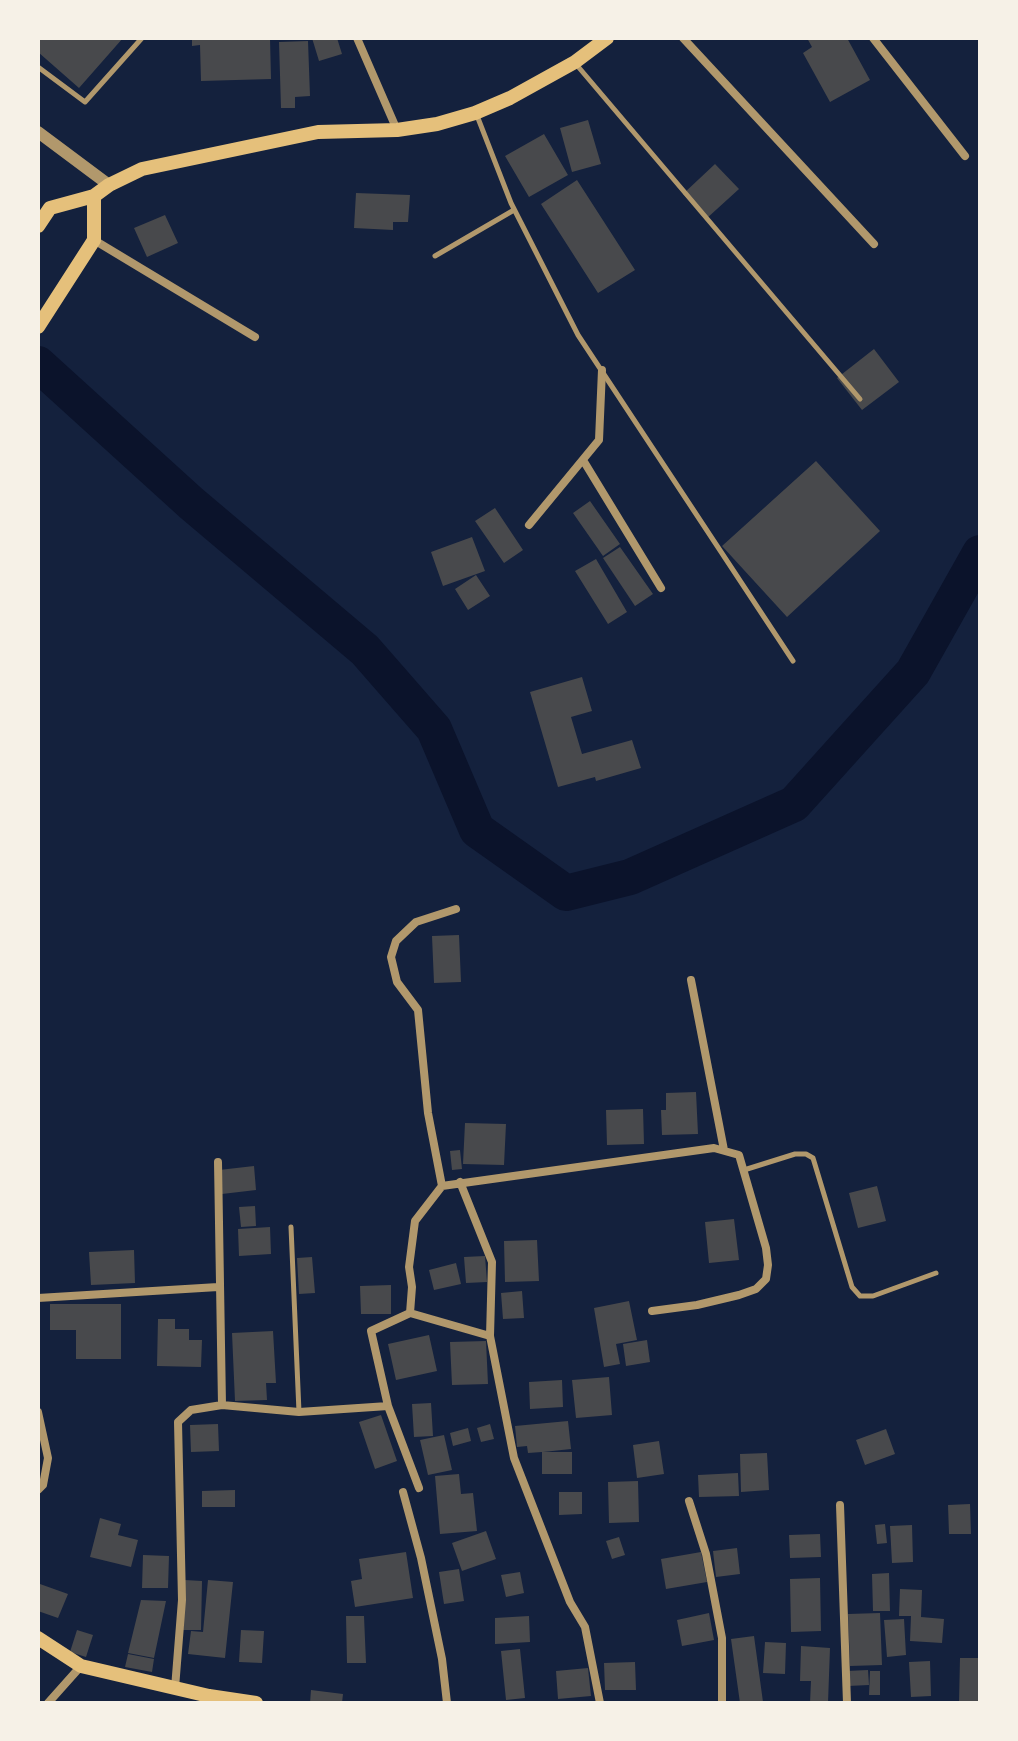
<!DOCTYPE html>
<style>
body{margin:0}
#map{position:relative;width:1018px;height:1741px;overflow:hidden;background:#14213d;font-family:"IBM Plex Sans",sans-serif}
canvas{display:block}
.frame{position:absolute;inset:0;border:40px solid #f6f1e7;pointer-events:none}
</style>
<div id="map">
<canvas width="1018" height="1741"></canvas>
<div class="frame"></div>
</div>
<script>
const g = document.querySelector('canvas').getContext('2d');
g.lineJoin = 'round';
function shape(rows) {
  const path = new Path2D();
  for (const r of rows) {
    path.moveTo(r[0], r[1]);
    for (let i = 2; i < r.length; i += 2) path.lineTo(r[i], r[i + 1]);
  }
  return path;
}
function trace(path, color, width, dash) {
  g.strokeStyle = color;
  g.lineWidth = width;
  g.lineCap = dash ? 'butt' : 'round';
  g.setLineDash(dash || []);
  g.stroke(path);
}
function fillPath(path, color) {
  g.fillStyle = color;
  g.fill(path, 'evenodd');
}
const river = shape([
 [38,364,191,503,365,650,434,729,477,830,566,893,630,877,794,804,913,672,980,553]
]);
const building = shape([
 [38,38,123,38,79,88,38,52],
 [192,38,270,38,271,79,201,81,200,45,192,46],
 [312,38,337,38,342,54,319,61],
 [807,38,847,38,870,80,830,102,803,53,812,47],
 [308,41,310,96,295,97,295,108,281,108,279,42],
 [588,120,601,164,572,172,560,128],
 [544,134,568,175,529,197,505,156],
 [715,164,739,189,706,219,683,194],
 [577,180,635,270,598,293,541,204],
 [356,193,410,195,408,222,393,222,393,230,354,228],
 [165,215,178,243,147,257,134,228],
 [874,349,899,382,862,410,837,378],
 [816,461,880,531,787,617,722,546],
 [590,501,620,544,603,556,573,513],
 [495,508,523,550,504,563,475,521],
 [472,537,485,571,443,586,431,552],
 [620,547,653,594,635,606,603,558],
 [596,559,627,612,608,624,575,571],
 [476,575,490,596,468,610,455,589],
 [582,677,592,711,571,717,582,754,632,740,641,768,596,781,595,777,558,787,530,692],
 [459,935,461,982,434,983,432,936],
 [696,1092,698,1134,662,1135,661,1110,666,1110,666,1093],
 [643,1109,644,1144,607,1145,606,1110],
 [465,1123,506,1124,504,1165,463,1164],
 [460,1150,462,1169,452,1170,450,1151],
 [254,1166,256,1190,222,1194,219,1170],
 [877,1186,886,1221,858,1228,849,1193],
 [255,1206,256,1226,241,1227,239,1207],
 [734,1219,739,1260,709,1263,705,1222],
 [270,1227,271,1254,239,1256,238,1229],
 [537,1240,539,1281,505,1282,504,1241],
 [134,1250,135,1283,91,1285,89,1252],
 [485,1256,487,1282,466,1283,464,1257],
 [312,1257,315,1293,299,1294,297,1258],
 [456,1263,461,1284,434,1290,429,1270],
 [391,1285,391,1314,361,1314,360,1286],
 [522,1291,524,1318,503,1319,501,1293],
 [629,1301,637,1340,616,1344,620,1364,604,1367,594,1308],
 [50,1304,121,1304,121,1359,76,1359,76,1330,50,1330],
 [158,1319,175,1319,175,1329,189,1329,189,1340,202,1340,201,1367,157,1366],
 [273,1331,276,1383,266,1383,267,1400,235,1401,232,1333],
 [429,1335,437,1371,396,1380,388,1344],
 [647,1340,650,1362,626,1366,623,1344],
 [486,1341,488,1384,452,1385,450,1342],
 [609,1377,612,1415,576,1418,572,1380],
 [562,1380,563,1407,530,1409,529,1382],
 [431,1403,433,1436,414,1437,412,1404],
 [381,1415,397,1461,375,1469,359,1422],
 [568,1421,571,1449,543,1452,572,1452,572,1474,542,1474,542,1452,528,1453,527,1446,517,1447,515,1426],
 [218,1424,219,1451,191,1452,190,1425],
 [490,1424,494,1439,481,1442,477,1428],
 [468,1428,471,1441,453,1446,450,1433],
 [886,1429,895,1454,865,1465,856,1440],
 [444,1435,452,1470,428,1475,420,1440],
 [659,1441,664,1474,637,1478,633,1445],
 [767,1453,769,1490,741,1492,740,1454],
 [738,1473,739,1496,699,1497,698,1475],
 [459,1474,461,1494,473,1493,477,1531,440,1534,435,1476],
 [638,1481,639,1522,609,1523,608,1482],
 [235,1490,235,1507,202,1507,202,1491],
 [559,1492,582,1492,582,1514,559,1515],
 [970,1504,971,1534,949,1534,948,1505],
 [100,1518,121,1524,118,1535,138,1540,131,1567,90,1557],
 [885,1524,887,1543,877,1544,875,1525],
 [912,1525,913,1562,892,1563,890,1526],
 [486,1531,496,1559,462,1571,452,1543],
 [820,1534,821,1557,790,1558,789,1535],
 [619,1537,625,1555,612,1559,606,1541],
 [737,1548,740,1574,716,1577,713,1551],
 [406,1552,413,1598,355,1607,351,1581,362,1579,359,1559],
 [701,1552,707,1582,666,1589,661,1559],
 [143,1555,169,1556,168,1588,142,1588],
 [459,1569,464,1601,444,1604,439,1572],
 [520,1572,524,1593,506,1597,501,1575],
 [889,1573,890,1611,873,1611,872,1574],
 [820,1578,821,1631,791,1632,790,1579],
 [185,1580,202,1581,201,1630,183,1630],
 [208,1580,233,1582,225,1658,188,1654,191,1631,203,1632],
 [40,1584,68,1594,58,1618,38,1611],
 [900,1589,922,1590,921,1617,944,1619,942,1643,910,1641,911,1616,899,1616],
 [141,1600,166,1601,154,1658,128,1653],
 [709,1613,714,1640,682,1646,677,1620],
 [880,1613,882,1665,850,1666,848,1614],
 [346,1616,364,1616,366,1663,347,1663],
 [529,1616,530,1642,495,1644,495,1618],
 [904,1619,906,1655,887,1657,884,1620],
 [77,1630,93,1635,86,1657,70,1652],
 [241,1630,264,1631,262,1663,239,1662],
 [754,1636,763,1702,740,1703,731,1639],
 [765,1642,786,1643,785,1674,763,1673],
 [801,1646,830,1648,828,1703,810,1703,811,1681,800,1681],
 [520,1649,525,1698,506,1700,501,1651],
 [128,1654,154,1659,152,1672,125,1667],
 [960,1658,980,1658,980,1703,959,1703],
 [930,1661,931,1696,911,1697,909,1662],
 [635,1662,636,1690,605,1690,604,1663],
 [588,1668,591,1696,558,1699,556,1671],
 [868,1670,869,1685,848,1686,847,1671],
 [870,1671,880,1671,880,1695,869,1695],
 [311,1690,343,1694,342,1703,310,1703]
]);
const service = shape([
 [575,63,860,399],
 [38,67,85,102,142,38],
 [476,113,511,203,578,335,793,661],
 [435,256,514,210],
 [744,1170,795,1154,806,1154,813,1158,852,1287,860,1296,873,1296,936,1273],
 [291,1227,299,1412]
]);
const minor = shape([
 [357,38,397,130],
 [683,38,874,244],
 [873,38,965,156],
 [94,240,255,337],
 [583,460,661,588],
 [529,525,599,440,602,370],
 [691,980,724,1150],
 [218,1162,222,1405],
 [460,1182,492,1262,490,1336,514,1458,570,1602,585,1627,600,1703],
 [442,1186,714,1148,739,1155,766,1248,768,1265,766,1279,756,1289,739,1295,697,1305,652,1311],
 [38,1298,218,1287],
 [410,1313,490,1336],
 [388,1406,419,1488],
 [38,1412,48,1458,43,1485,38,1490],
 [403,1492,421,1558,442,1659,447,1703],
 [689,1501,706,1554,722,1638,722,1703],
 [840,1505,847,1703],
 [175,1688,182,1600,178,1422,191,1410,222,1405,299,1412,388,1406,371,1331,410,1313,412,1287,409,1267,415,1221,442,1186,428,1113,418,1010,397,982,391,957,396,941,416,922,456,909],
 [48,1703,81,1666]
]);
const tertiary = shape([
 [38,132,109,185]
]);
const secondary = shape([
 [38,226,50,208,94,196,109,185,142,169,318,132,397,130,437,124,475,113,510,98,575,62,607,38],
 [38,327,94,240,94,196],
 [38,1638,81,1666,209,1696,256,1703]
]);
trace(river, '#0b132b', 36);
fillPath(building, '#48494c');
trace(service, '#b1986c', 5);
trace(minor, '#b1986c', 8);
trace(tertiary, '#b1986c', 12);
trace(secondary, '#e5c07b', 14);
</script>
